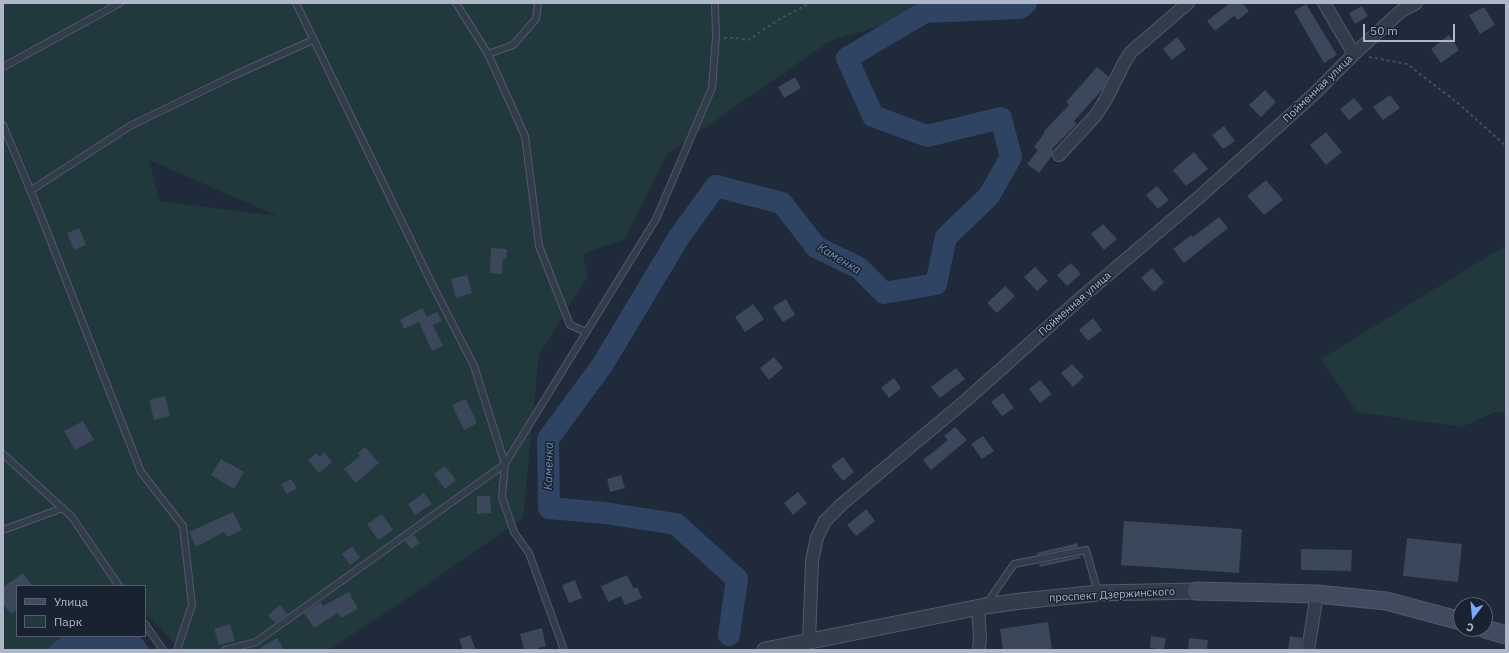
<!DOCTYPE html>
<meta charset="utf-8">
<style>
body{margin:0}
#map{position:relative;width:1509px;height:653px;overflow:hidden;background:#1f2a3b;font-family:"IBM Plex Sans",sans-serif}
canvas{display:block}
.frame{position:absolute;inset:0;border:4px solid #adb7c8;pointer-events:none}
.legend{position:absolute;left:16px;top:585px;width:130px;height:52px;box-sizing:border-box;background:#182230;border:1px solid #545e6d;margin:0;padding:5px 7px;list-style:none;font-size:12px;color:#adb7c8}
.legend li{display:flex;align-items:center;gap:8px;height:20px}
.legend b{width:20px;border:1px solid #545e6d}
.north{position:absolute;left:1453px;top:597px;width:40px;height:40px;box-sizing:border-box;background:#182230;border:1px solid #545e6d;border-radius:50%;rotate:196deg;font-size:11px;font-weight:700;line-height:16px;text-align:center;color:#adb7c8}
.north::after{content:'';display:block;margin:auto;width:14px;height:18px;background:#7babff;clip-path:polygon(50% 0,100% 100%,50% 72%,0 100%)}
.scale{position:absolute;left:1363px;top:24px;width:92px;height:18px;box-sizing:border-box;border:2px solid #adb7c8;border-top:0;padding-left:5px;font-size:12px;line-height:14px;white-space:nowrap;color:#adb7c8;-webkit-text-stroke:3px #182230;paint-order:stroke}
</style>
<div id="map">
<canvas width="1509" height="653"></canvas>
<div class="frame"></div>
<ul class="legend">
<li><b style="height:5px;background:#414b5f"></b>Улица</li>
<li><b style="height:11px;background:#21383c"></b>Парк</li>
</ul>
<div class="north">С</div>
<div class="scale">50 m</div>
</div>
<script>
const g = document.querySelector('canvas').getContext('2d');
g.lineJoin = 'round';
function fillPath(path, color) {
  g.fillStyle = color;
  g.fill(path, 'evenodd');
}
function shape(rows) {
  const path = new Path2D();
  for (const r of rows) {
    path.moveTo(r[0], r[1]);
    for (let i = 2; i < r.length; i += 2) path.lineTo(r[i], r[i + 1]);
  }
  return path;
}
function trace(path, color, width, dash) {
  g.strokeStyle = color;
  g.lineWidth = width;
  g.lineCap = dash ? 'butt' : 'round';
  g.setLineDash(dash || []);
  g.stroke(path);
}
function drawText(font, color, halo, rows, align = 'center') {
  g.font = font + ' "IBM Plex Sans",sans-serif';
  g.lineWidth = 3;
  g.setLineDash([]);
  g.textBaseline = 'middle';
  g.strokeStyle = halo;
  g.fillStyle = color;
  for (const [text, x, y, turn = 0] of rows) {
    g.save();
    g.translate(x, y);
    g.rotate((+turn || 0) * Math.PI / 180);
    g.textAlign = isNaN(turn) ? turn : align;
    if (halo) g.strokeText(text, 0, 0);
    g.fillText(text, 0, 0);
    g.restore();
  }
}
const green = shape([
 [3,3,955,3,830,41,667,154,625,239,583,254,588,276,539,354,523,518,415,593,329,650,181,650,145,613,145,586,17,586,17,636,89,636,55,650,3,650],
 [149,160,278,216,160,201],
 [1506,245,1506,413,1495,412,1462,427,1357,412,1321,359]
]);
const water = shape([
 [63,636,140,636,150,650,50,650,49,647]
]);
const river = shape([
 [729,635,737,579,676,524,605,513,549,508,548,439,603,364,679,237,716,186,782,203,816,247,859,268,884,293,936,284,946,237,989,196,1011,157,1001,118,927,136,873,116,847,58,925,12,1020,8,1026,3]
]);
const building = shape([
 [1230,3,1242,3,1249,11,1238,20,1234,16,1215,31,1207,21],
 [1306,4,1337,55,1324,63,1294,11],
 [1362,6,1368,16,1355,24,1349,13],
 [1484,7,1495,25,1480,34,1469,15],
 [1449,35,1459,50,1441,63,1431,49],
 [1177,37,1186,49,1172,60,1163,49],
 [1097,67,1109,77,1103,89,1074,121,1077,124,1052,149,1053,151,1052,156,1039,173,1027,164,1038,150,1034,147,1045,132,1044,131,1069,105,1066,102],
 [795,77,801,88,784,98,778,87],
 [1265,90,1276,102,1261,117,1249,105],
 [1390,95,1400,108,1383,120,1373,107],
 [1354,98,1363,109,1349,120,1340,109],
 [1224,126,1235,141,1223,149,1212,135],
 [1326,132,1342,152,1326,165,1310,145],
 [1194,152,1208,169,1186,186,1173,170],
 [1266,180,1283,200,1264,215,1247,196],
 [1157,186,1169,200,1158,209,1146,195],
 [1219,217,1228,228,1184,263,1173,249,1191,235,1193,237],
 [1103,224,1117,239,1104,250,1091,234],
 [79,228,86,245,74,250,67,233],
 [491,248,507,249,506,259,503,259,502,274,490,273],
 [1071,263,1081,274,1067,286,1057,275],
 [1035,267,1048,281,1037,291,1024,277],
 [1152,268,1164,282,1154,292,1141,278],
 [467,275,472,293,456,298,451,279],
 [1005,286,1015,296,997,313,987,303],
 [786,299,795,315,783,322,773,307],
 [753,304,764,319,745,332,735,317],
 [422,308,427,317,437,312,442,321,433,325,443,346,432,351,419,322,404,329,400,320],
 [1093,318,1102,330,1088,341,1079,330],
 [774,357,783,368,769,380,760,368],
 [1072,364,1084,377,1073,387,1061,373],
 [956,368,965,379,940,398,931,387],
 [894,378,901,388,889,398,881,388],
 [1040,380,1052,394,1040,403,1029,389],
 [1003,393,1014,408,1002,416,991,402],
 [165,396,170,416,154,420,149,400],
 [466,399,477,423,464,430,452,405],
 [83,421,94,440,75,450,64,431],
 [955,427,967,440,931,470,923,460,948,440,944,436],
 [983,436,994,451,982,459,971,444],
 [365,447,379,463,356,483,344,469,360,456,358,453],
 [324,452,332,462,319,473,308,460,316,453,319,457],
 [843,457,854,472,843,481,831,466],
 [221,459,244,472,234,489,211,475],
 [445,466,456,480,445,489,434,474],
 [621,475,625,488,610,492,607,479],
 [291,479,297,488,287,494,281,484],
 [798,492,807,503,793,515,784,503],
 [424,493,432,504,415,515,408,504],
 [477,496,490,496,491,513,477,514],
 [866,509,875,521,856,536,847,525],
 [233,512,242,530,227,537,224,532,196,547,189,532],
 [382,514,393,530,378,540,367,524],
 [1124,521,1242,529,1239,573,1121,565],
 [414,535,420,543,411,549,405,541],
 [1407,538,1462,544,1458,582,1403,576],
 [1078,543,1078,547,1037,555,1036,553],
 [352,546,360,558,350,565,342,554],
 [1301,549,1352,550,1351,571,1301,570],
 [1080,556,1081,558,1040,567,1039,564],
 [23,573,32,586,17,586,17,610,11,614,3,604,3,587],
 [627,575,634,589,637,587,642,598,625,605,621,596,608,602,601,586],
 [575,580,582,598,569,603,562,585],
 [349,592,358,609,341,618,338,613,314,628,304,613,321,602,323,606],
 [280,605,287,614,275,623,268,615],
 [1048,622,1052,650,1003,650,1000,629],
 [230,624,235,641,219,645,214,629],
 [542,628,546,646,538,648,538,650,524,650,520,634],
 [470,635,476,650,463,650,459,639],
 [1151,636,1166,638,1164,650,1150,648],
 [1290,636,1302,638,1301,650,1288,650],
 [277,638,284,650,257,650],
 [1189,638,1208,640,1207,650,1188,650]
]);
const path = shape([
 [724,38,735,38,748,40,780,19,810,3],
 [1369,57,1407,64,1459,104,1506,146]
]);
const service = shape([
 [296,3,431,282,474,366,505,464,502,497,514,532,529,553,564,650],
 [456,3,488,54,525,136,539,246,570,325,586,332],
 [488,54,513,45,536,19,538,3],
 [3,67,120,3],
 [3,125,39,211,141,472,183,526,192,605,177,650],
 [30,191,130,126,237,74,313,40],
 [3,454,72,517,119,586],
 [3,530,63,508],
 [987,603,1014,564,1086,550,1098,592],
 [145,624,163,650],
 [225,650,256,642,505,464,656,219,712,88,716,37,715,3]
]);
const minor = shape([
 [1324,3,1354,54],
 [1059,155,1096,115,1106,99,1124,63,1131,52,1188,3],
 [978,608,980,638,979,650],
 [809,641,812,561,817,537,825,521,842,504,964,402,1083,296,1197,199,1313,95,1354,54,1401,11,1416,3],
 [1308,650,1317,594]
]);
const tertiary = shape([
 [765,650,985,606,1021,601,1099,593,1196,591]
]);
const secondary = shape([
 [1196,591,1317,594,1386,601,1461,621],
 [1485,629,1506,635]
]);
const streetNames = [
 ["Пойменная улица",1318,89,-44],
 ["Пойменная улица",1075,304,-41],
 ["проспект Дзержинского",1112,595,-3]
];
const waterNames = [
 ["Каменка",839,259,31],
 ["Каменка",549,466,-89]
];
fillPath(green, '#21383c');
fillPath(water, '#2f4362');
trace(river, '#2f4362', 22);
fillPath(building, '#3b485b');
trace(service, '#505a69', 8);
trace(minor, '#505a69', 14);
trace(tertiary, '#505a69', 17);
trace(secondary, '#505a69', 19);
trace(path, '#3c5456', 2, [3, 3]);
trace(service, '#333c4b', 6);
trace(minor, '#333c4b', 12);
trace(tertiary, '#333c4b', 15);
trace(secondary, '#414b5f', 17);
drawText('11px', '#adb7c8', '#182230', streetNames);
drawText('italic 12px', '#738db2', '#182230', waterNames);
</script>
